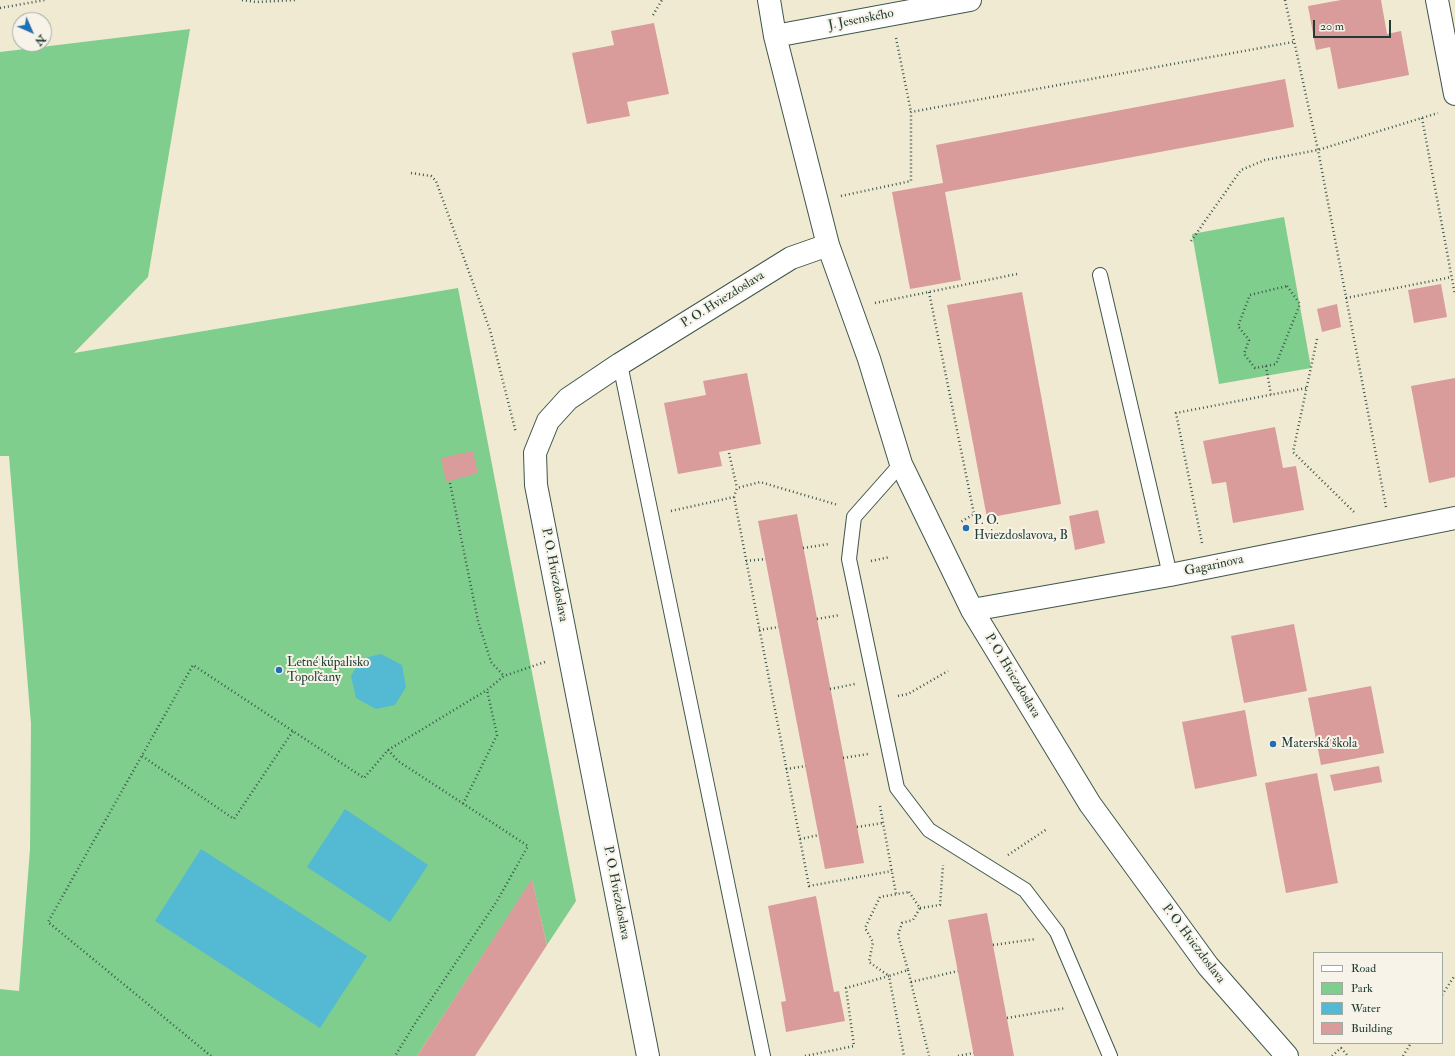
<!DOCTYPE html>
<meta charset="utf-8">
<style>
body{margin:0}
#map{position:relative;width:1455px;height:1056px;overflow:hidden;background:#f0ead2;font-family:"IM FELL Double Pica",serif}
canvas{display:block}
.legend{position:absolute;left:1313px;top:952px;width:130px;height:92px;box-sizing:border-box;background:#f7f3e8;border:1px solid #a1aaa0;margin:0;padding:5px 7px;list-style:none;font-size:12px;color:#1f3d34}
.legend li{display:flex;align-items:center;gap:8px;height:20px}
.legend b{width:20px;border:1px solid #a1aaa0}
.north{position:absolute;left:12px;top:12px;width:40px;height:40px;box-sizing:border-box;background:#f7f3e8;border:1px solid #a1aaa0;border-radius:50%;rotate:135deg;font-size:11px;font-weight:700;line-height:16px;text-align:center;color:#1f3d34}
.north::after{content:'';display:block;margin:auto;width:14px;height:18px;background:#1f6fb2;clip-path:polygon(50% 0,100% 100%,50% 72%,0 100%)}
.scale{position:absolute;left:1313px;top:20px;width:78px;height:18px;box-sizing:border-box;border:2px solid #1f3d34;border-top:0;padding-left:5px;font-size:12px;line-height:14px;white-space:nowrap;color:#1f3d34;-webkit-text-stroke:3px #f7f3e8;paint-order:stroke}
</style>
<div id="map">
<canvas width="1455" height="1056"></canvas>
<ul class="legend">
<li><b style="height:5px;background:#fff"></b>Road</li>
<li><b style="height:11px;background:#7fce8e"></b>Park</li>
<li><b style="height:11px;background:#54b9d2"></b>Water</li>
<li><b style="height:11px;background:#d99c9a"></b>Building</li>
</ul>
<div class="north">N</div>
<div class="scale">20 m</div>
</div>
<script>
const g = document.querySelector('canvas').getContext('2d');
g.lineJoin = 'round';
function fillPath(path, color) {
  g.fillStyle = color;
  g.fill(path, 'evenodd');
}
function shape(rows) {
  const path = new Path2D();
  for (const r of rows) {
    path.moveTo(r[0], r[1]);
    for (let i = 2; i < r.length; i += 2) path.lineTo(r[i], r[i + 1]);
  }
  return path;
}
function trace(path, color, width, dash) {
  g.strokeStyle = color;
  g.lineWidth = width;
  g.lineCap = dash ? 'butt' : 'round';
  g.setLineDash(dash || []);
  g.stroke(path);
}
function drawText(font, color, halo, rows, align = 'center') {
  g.font = font + ' "IM FELL Double Pica",serif';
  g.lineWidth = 4;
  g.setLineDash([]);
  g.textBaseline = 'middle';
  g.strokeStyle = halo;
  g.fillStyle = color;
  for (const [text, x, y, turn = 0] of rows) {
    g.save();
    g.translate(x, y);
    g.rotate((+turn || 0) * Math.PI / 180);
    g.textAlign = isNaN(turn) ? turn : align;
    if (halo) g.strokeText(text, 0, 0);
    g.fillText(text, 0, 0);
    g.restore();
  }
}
const green = shape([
 [190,29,148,277,74,353,458,288,576,901,547,945,532,880,417,1056,0,1056,0,989,19,991,30,849,31,724,9,456,0,456,0,52],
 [1284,217,1311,368,1219,384,1192,234]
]);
const water = shape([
 [381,654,402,665,406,687,395,705,376,709,356,698,351,676,361,659],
 [345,809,428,865,390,922,307,867],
 [201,849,367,956,320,1028,155,921]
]);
const building = shape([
 [1341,0,1381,0,1387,34,1401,31,1409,75,1338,89,1330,47,1316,50,1308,6],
 [654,23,669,94,627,102,630,116,587,124,572,53,614,45,611,31],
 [1285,79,1294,127,945,192,961,280,910,289,892,192,943,183,936,145],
 [1441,284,1447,317,1414,323,1408,290],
 [1022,292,1061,504,987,518,947,305],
 [1337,304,1341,327,1322,332,1317,309],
 [747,373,761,444,719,452,722,466,678,474,664,403,706,395,703,381],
 [1455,378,1455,477,1429,483,1411,386],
 [1275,427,1283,468,1296,466,1304,510,1233,523,1226,482,1212,484,1203,441],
 [473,451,478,473,446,482,441,458],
 [1098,510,1105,543,1075,550,1069,516],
 [797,514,864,863,825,869,758,521],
 [1294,624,1307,691,1244,703,1231,636],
 [1371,686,1384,753,1321,765,1308,698],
 [1245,710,1257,776,1195,789,1182,722],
 [1379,766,1382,782,1334,791,1330,775],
 [1317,773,1338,883,1286,893,1265,783],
 [532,879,547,945,475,1056,417,1056],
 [816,896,834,992,839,991,845,1021,786,1032,781,1002,786,1001,768,906],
 [987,913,993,945,1014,1056,974,1056,948,920]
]);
const path = shape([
 [242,0,256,2,297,0],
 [1285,0,1318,150,1386,507],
 [0,8,45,0],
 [653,15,662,0],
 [896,38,911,112],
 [1422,118,1455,295],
 [411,173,431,176,436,181,490,330,516,433],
 [841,196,911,181,911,112,1293,42],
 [1191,241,1241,170,1265,160,1318,150,1438,113],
 [1287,286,1300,304,1276,364,1255,368,1244,354,1249,340,1238,326,1250,295,1287,286],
 [929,292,974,514,959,523],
 [1346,298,1452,277],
 [875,303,1017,274],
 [1317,339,1293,452,1355,513],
 [1266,366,1271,395],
 [729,453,737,488],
 [450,483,478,621,491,662,504,676],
 [734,497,809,886,892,871],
 [671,511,734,497,737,488,760,482,838,505],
 [1202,543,1176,413,1306,388],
 [803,548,829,544],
 [746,561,766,559],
 [871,561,890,557],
 [817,619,840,615],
 [759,630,779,627],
 [830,689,855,684],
 [898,696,908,694,948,671],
 [388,750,398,761,528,846,497,901,414,1025,395,1056],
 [142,756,234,819,293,731],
 [843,758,868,754],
 [786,769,806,766],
 [463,804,497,735,487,690],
 [880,806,896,894],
 [857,827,883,823],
 [800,839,819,835],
 [1008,855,1047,829],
 [909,892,920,908,913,920,902,923,898,935,908,970,889,976,869,962,873,942,865,928,880,897,909,892],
 [920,908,940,905,943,865],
 [993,945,1036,939],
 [908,970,929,1056],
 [911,982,958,971],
 [1442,995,1455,975],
 [1007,1018,1066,1008],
 [211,1056,48,922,193,665,364,778,388,750,487,690,504,676,545,662],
 [805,1056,854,1046,846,988,889,976,904,1056],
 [958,1056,974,1053],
 [1332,1056,1341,1048,1348,1056],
 [1403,1056,1411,1043]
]);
const lane = shape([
 [1100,275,1170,575],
 [620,364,763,1056],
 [901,464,854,517,849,559,897,788,929,830,1025,890,1057,932,1110,1056]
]);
const street = shape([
 [769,0,775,36,828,245,869,359,901,464,972,610,1090,804,1208,966,1287,1056],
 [1437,0,1455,94],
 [775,36,970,0],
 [972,610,1170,575,1455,518],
 [648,1056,536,485,535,453,548,421,568,399,620,364,791,258,828,245]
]);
const markers = [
 [966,528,4,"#1f6fb2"],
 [279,670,4,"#1f6fb2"],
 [1273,744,4,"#1f6fb2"]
];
const streetNames = [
 ["J. Jesenského",861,20,-11],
 ["P. O. Hviezdoslava",723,300,-32],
 ["Gagarinova",1214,566,-12],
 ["P. O. Hviezdoslava",554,575,79],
 ["P. O. Hviezdoslava",1012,676,59],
 ["P. O. Hviezdoslava",616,893,79],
 ["P. O. Hviezdoslava",1193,944,53]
];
const poiNames = [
 ["P. O.",974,521],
 ["Hviezdoslavova, B",974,536],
 ["Letné kúpalisko",287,663],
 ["Topoľčany",287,678],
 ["Materská škola",1281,744]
];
fillPath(green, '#7fce8e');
fillPath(water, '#54b9d2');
fillPath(building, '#d99c9a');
trace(lane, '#3e574c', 16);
trace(street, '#3e574c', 24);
trace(path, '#3e574c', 2.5, [1, 3]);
trace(lane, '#fff', 14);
trace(street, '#fff', 22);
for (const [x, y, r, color] of markers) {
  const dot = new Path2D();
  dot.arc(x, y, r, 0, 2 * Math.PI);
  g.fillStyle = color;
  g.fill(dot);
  trace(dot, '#f7f3e8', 1.5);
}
drawText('13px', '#1f3d34', '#f7f3e8', streetNames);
drawText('13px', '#1f3d34', '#f7f3e8', poiNames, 'left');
</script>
